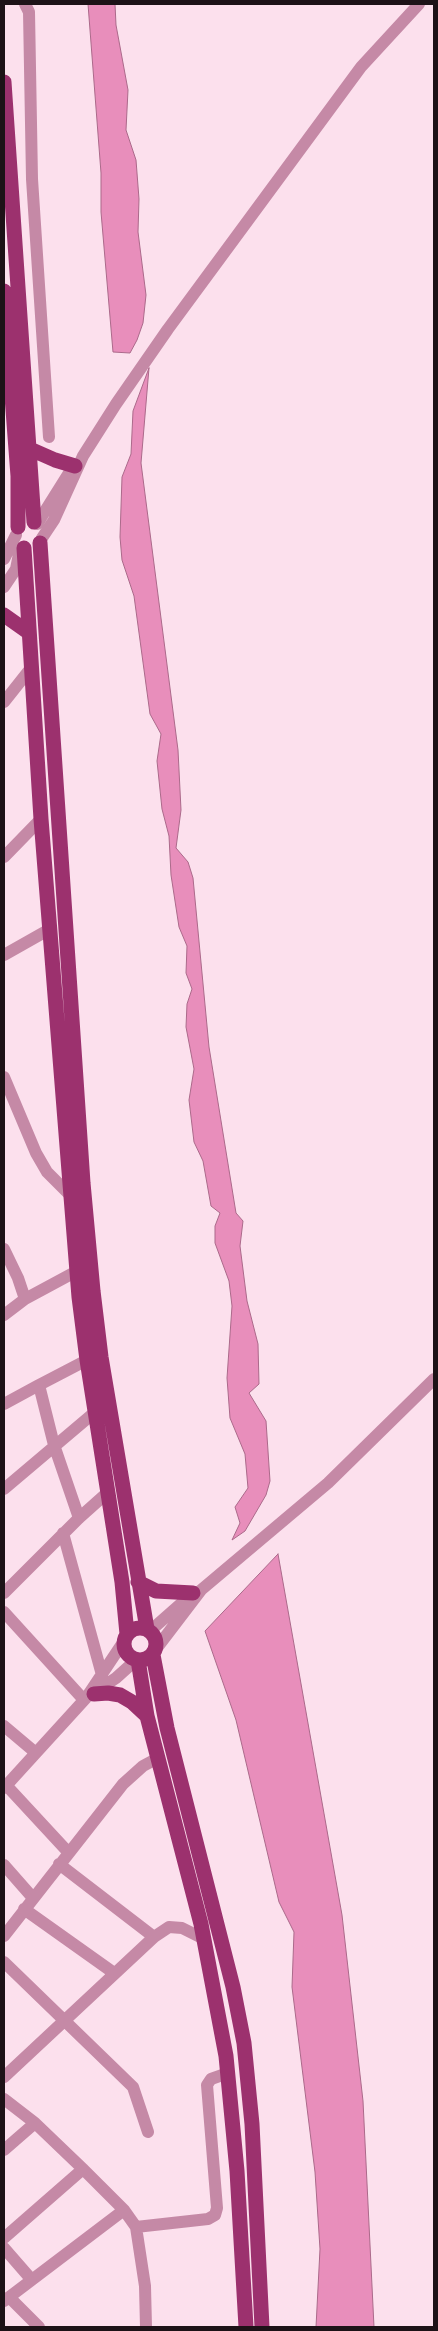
<!DOCTYPE html>
<style>
body{margin:0}
#map{position:relative;width:438px;height:2331px;overflow:hidden;background:#fce0ed;font-family:Bitter,serif}
canvas{display:block}
.frame{position:absolute;inset:0;border:5px solid #1d1217;pointer-events:none}
</style>
<div id="map">
<canvas width="438" height="2331"></canvas>
<div class="frame"></div>
</div>
<script>
const g = document.querySelector('canvas').getContext('2d');
g.lineJoin = 'round';
function fillPath(path, color) {
  g.fillStyle = color;
  g.fill(path, 'evenodd');
}
function shape(rows) {
  const path = new Path2D();
  for (const r of rows) {
    if (r.length === 3) {
      path.moveTo(r[0] + r[2], r[1]);
      path.arc(r[0], r[1], r[2], 0, 2 * Math.PI);
      continue;
    }
    path.moveTo(r[0], r[1]);
    for (let i = 2; i < r.length; i += 2) path.lineTo(r[i], r[i + 1]);
  }
  return path;
}
function trace(path, color, width, dash) {
  g.strokeStyle = color;
  g.lineWidth = width;
  g.lineCap = dash ? 'butt' : 'round';
  g.setLineDash(dash || []);
  g.stroke(path);
}
const water = shape([
 [88,4,115,4,116,25,128,90,126,130,136,160,139,199,138,232,146,295,143,323,137,340,130,353,113,352,101,212,101,173,88,4],
 [149,368,141,463,178,750,181,810,176,848,188,862,193,878,209,1047,236,1213,243,1221,240,1246,247,1301,258,1344,259,1384,249,1393,266,1421,270,1481,266,1495,245,1531,232,1540,240,1523,235,1507,248,1488,245,1454,230,1418,227,1378,232,1306,229,1281,215,1243,215,1226,220,1213,211,1206,203,1161,194,1142,189,1100,194,1069,186,1027,187,1004,192,989,186,973,187,946,179,927,171,875,169,836,162,809,157,761,161,734,150,714,134,596,122,560,120,537,122,477,131,454,133,411,149,368],
 [278,1554,342,1915,363,2101,374,2327,316,2327,320,2249,315,2172,292,1987,294,1932,279,1902,236,1720,205,1631,278,1554]
]);
const minor = shape([
 [25,4,29,12,32,179,49,437],
 [37,524,69,473],
 [42,538,54,520,83,456,116,404,168,329,361,67,419,4],
 [4,559,16,535],
 [4,587,16,569,20,549],
 [4,702,31,668],
 [4,857,41,819],
 [4,955,50,929],
 [4,1077,36,1153,47,1172,71,1196],
 [4,1249,18,1278,25,1299,77,1271],
 [4,1315,25,1299],
 [39,1385,87,1360],
 [4,1404,39,1385,54,1445,79,1518],
 [4,1489,95,1412],
 [63,1533,102,1675],
 [4,1593,79,1518,107,1493],
 [4,1612,84,1700],
 [150,1631,192,1594],
 [156,1649,201,1590,328,1483,434,1379],
 [92,1694,116,1678,136,1660],
 [4,1726,36,1753],
 [6,1785,68,1852],
 [4,1788,86,1698,124,1641],
 [59,1864,154,1937],
 [4,1865,33,1898],
 [24,1909,114,1973],
 [4,1936,123,1784,143,1766,158,1758],
 [4,1962,133,2087,148,2132],
 [4,2077,154,1937,169,1927,182,1928,204,1939],
 [4,2099,35,2123,83,2169,124,2210,136,2227,145,2286,146,2327],
 [4,2150,35,2123],
 [136,2227,208,2219,215,2215,217,2208,207,2085,211,2079,228,2073],
 [4,2238,83,2169],
 [4,2248,31,2279],
 [9,2297,39,2327],
 [4,2301,124,2210]
]);
const major = shape([
 [4,82,34,522],
 [4,291,18,476,18,527],
 [30,449,55,460,75,466],
 [40,543,83,1183,93,1291,101,1357,147,1629],
 [24,548,41,819,79,1297,87,1360,122,1582,127,1634],
 [4,615,28,632],
 [138,1582,156,1591,193,1593],
 [140,1644,16],
 [153,1655,167,1728,233,1987,244,2043,252,2124,262,2327],
 [138,1660,147,1716,201,1924,226,2056,237,2171,246,2327],
 [94,1694,108,1693,120,1695,132,1702,147,1716]
]);
fillPath(water, '#e88ebb');
trace(water, '#ab698a', 1);
trace(minor, '#c589a6', 12);
trace(major, '#9c316e', 15);
</script>
